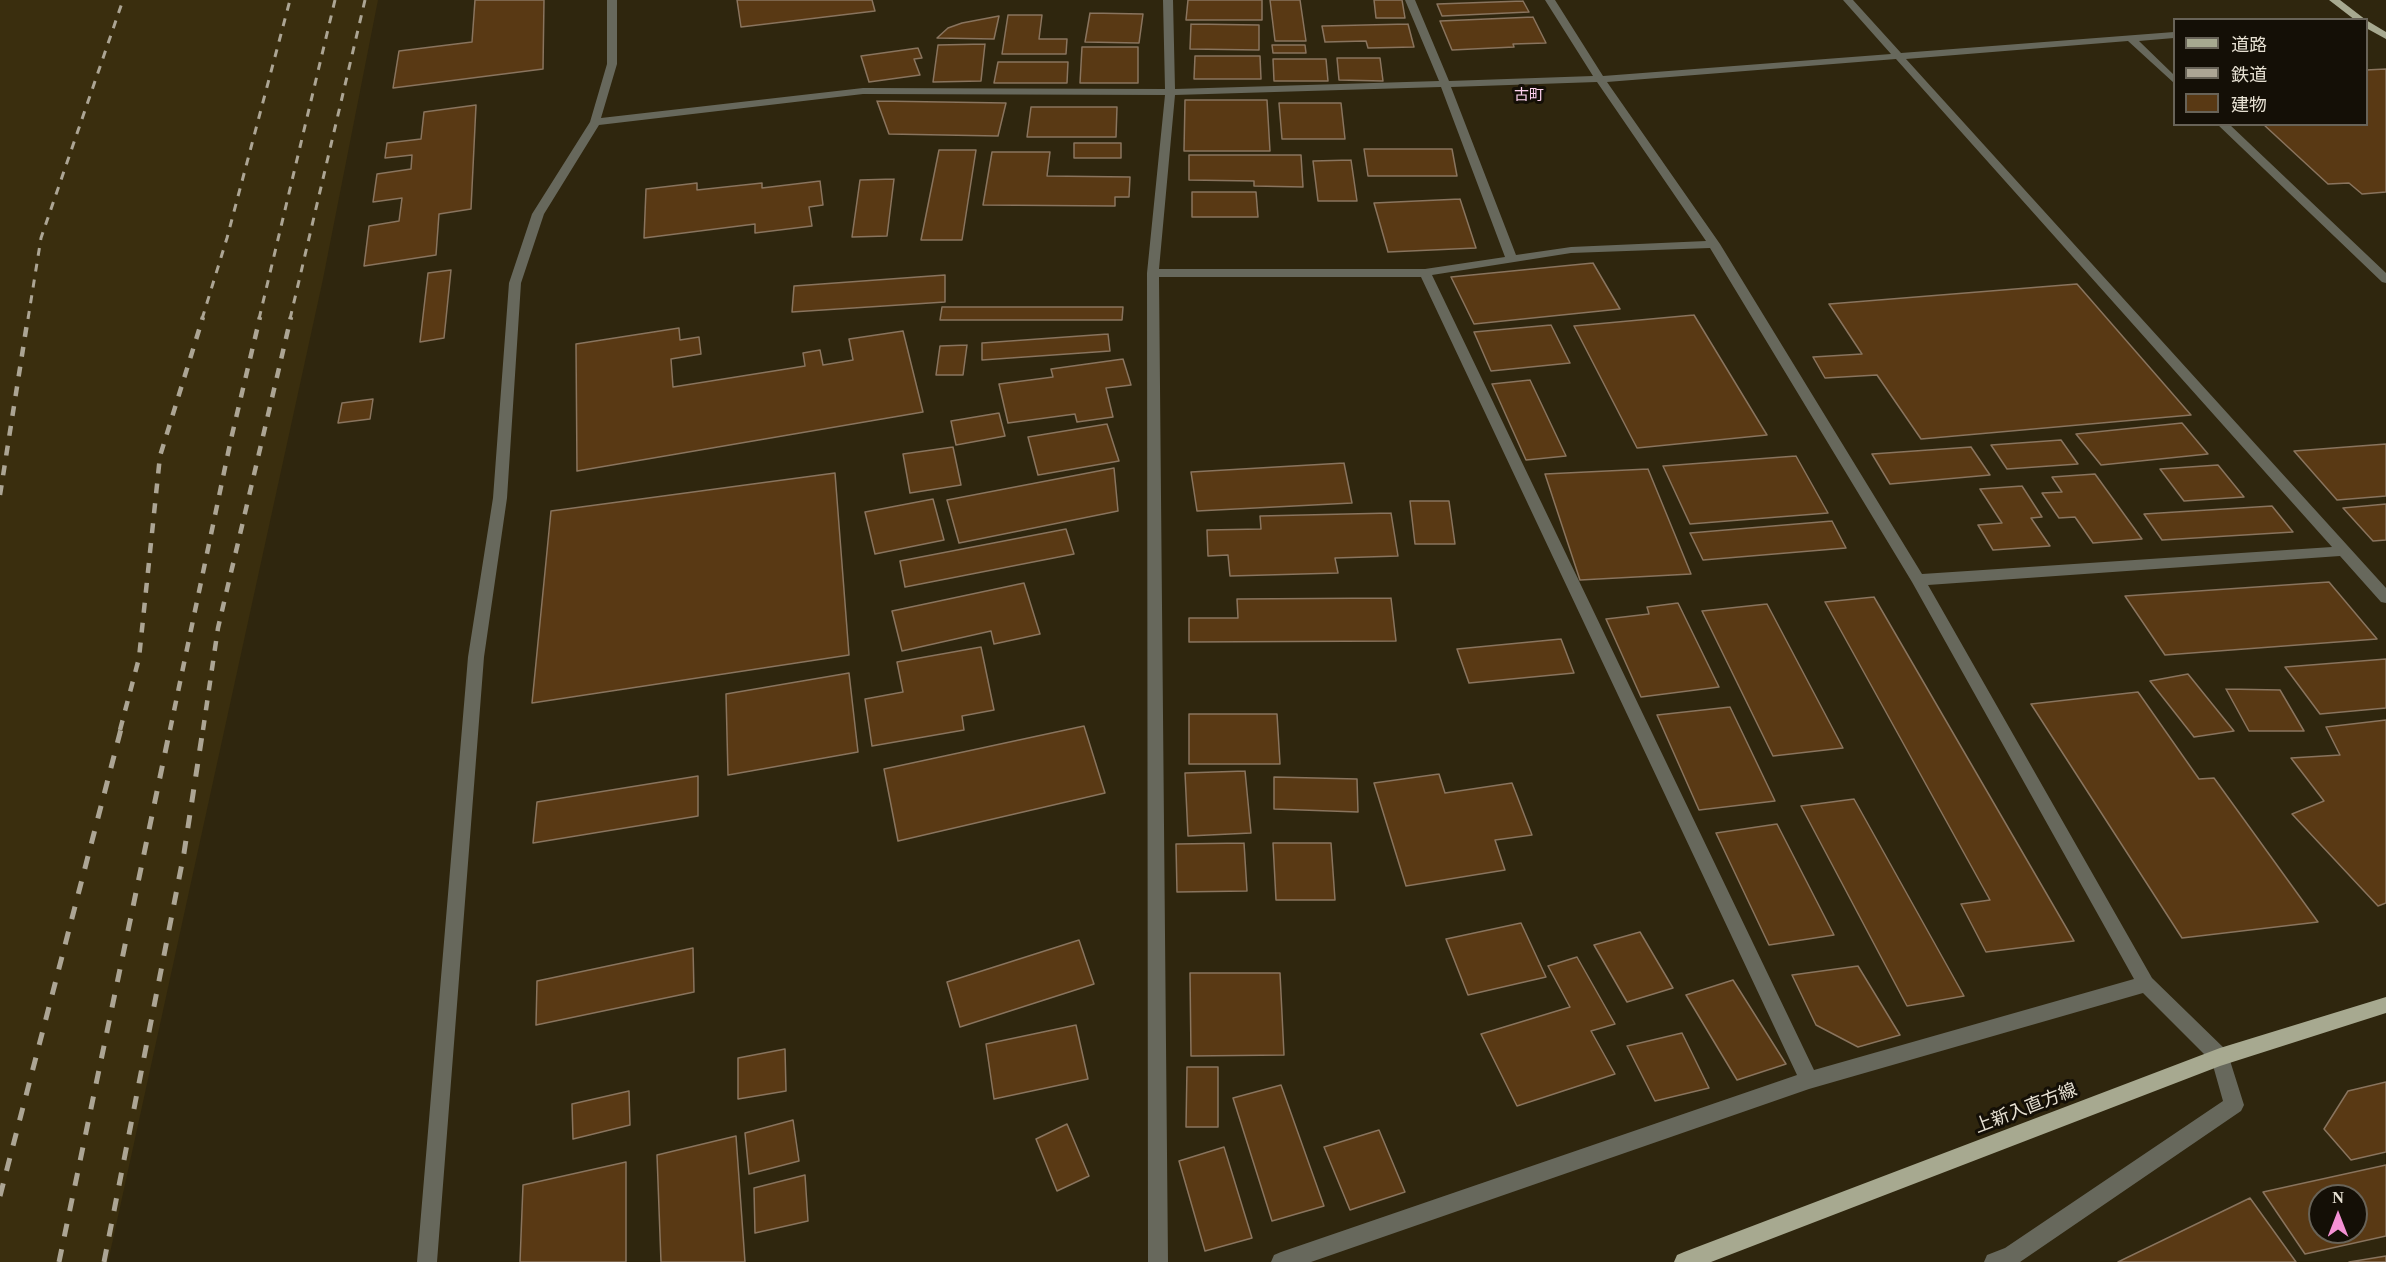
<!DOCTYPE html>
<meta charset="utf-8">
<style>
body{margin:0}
#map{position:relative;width:2386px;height:1262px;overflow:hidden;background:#2f260e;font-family:"Times New Roman","Noto Sans JP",serif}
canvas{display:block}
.legend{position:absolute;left:2173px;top:18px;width:195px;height:108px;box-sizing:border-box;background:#140f06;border:2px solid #686358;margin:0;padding:8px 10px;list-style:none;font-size:18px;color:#e7e1d3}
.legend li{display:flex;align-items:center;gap:12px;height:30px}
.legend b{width:30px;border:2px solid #686358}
.north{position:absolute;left:2308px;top:1184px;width:60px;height:60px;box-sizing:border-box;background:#140f06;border:2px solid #686358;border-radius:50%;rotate:0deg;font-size:16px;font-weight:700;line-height:24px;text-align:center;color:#e7e1d3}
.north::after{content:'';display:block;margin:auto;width:21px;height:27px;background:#f491d4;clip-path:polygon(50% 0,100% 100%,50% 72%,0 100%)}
</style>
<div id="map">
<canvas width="2386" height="1262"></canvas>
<ul class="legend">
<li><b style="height:8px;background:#a7a990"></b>道路</li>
<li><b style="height:8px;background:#aca594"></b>鉄道</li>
<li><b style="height:16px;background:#593914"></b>建物</li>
</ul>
<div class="north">N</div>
</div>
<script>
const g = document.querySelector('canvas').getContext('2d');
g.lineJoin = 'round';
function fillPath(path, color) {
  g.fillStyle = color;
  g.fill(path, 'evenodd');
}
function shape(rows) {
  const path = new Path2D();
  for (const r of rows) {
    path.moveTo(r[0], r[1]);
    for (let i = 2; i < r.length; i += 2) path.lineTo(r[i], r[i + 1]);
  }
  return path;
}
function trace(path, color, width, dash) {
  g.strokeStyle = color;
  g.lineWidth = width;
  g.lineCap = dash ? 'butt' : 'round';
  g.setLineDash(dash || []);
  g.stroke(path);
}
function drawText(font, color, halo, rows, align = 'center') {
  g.font = font + ' "Times New Roman","Noto Sans JP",serif';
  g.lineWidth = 6;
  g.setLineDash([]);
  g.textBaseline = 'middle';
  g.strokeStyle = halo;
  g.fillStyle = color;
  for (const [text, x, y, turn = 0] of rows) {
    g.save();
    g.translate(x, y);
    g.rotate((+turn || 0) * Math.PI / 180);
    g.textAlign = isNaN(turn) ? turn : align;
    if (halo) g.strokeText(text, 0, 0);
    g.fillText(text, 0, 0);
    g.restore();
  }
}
const built = shape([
 [0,0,378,0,323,279,108,1262,0,1262]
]);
const building = shape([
 [475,0,544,0,543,69,393,88,399,51,472,42,475,0],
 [737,0,872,0,875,11,741,27,737,0],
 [1188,0,1262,0,1262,20,1186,20,1188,0],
 [1270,0,1300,0,1306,41,1275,41,1270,0],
 [1374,0,1402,0,1405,18,1376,18,1374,0],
 [1523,1,1529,12,1442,16,1437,4,1523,1],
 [1090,13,1143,14,1139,43,1085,42,1090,13],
 [1008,15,1042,15,1039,39,1067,39,1066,54,1002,54,1008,15],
 [999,16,994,39,937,38,948,28,962,23,999,16],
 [1533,17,1546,43,1513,44,1514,47,1452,50,1440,21,1533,17],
 [1191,24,1259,25,1259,50,1190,49,1191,24],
 [1408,24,1414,47,1368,48,1366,41,1325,42,1322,26,1408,24],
 [985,44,981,81,933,82,938,45,985,44],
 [1272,45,1305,45,1306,53,1273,53,1272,45],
 [1082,47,1138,47,1138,83,1080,83,1082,47],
 [918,48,922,58,914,59,920,75,869,82,861,56,918,48],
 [1195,56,1260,56,1261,79,1194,79,1195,56],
 [1337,58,1380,58,1383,81,1339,80,1337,58],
 [1273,59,1326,59,1328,81,1274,81,1273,59],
 [998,62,1068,62,1067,83,994,83,998,62],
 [2386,69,2386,192,2362,194,2349,183,2328,184,2263,124,2366,124,2366,70,2386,69],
 [1185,100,1267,100,1270,151,1184,151,1185,100],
 [877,101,1006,103,998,136,889,134,877,101],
 [1279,103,1341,103,1345,139,1282,139,1279,103],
 [476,105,471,209,439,214,436,255,364,266,369,226,399,221,402,198,373,202,377,174,411,169,412,155,385,158,387,143,421,139,424,112,476,105],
 [1031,107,1117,107,1116,137,1027,137,1031,107],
 [1074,143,1121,143,1121,158,1074,158,1074,143],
 [1364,149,1452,149,1457,176,1368,176,1364,149],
 [939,150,976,150,962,240,921,240,939,150],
 [992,152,1050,152,1047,176,1130,177,1129,197,1115,197,1115,206,983,205,992,152],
 [1189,155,1301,155,1303,187,1254,186,1254,181,1189,180,1189,155],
 [1351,160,1357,201,1318,201,1313,161,1351,160],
 [894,179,887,236,852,237,860,180,894,179],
 [820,181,823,205,809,207,812,226,755,233,755,224,644,238,646,189,697,183,697,190,762,183,762,188,820,181],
 [1192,192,1256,192,1258,217,1192,217,1192,192],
 [1460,199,1476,248,1388,252,1374,203,1460,199],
 [1593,263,1620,309,1474,324,1451,277,1593,263],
 [451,270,444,338,420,342,428,273,451,270],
 [945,275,945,302,792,312,794,286,945,275],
 [2077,284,2191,415,1921,439,1877,375,1825,378,1813,357,1862,354,1829,304,2077,284],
 [942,307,1123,307,1122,320,940,320,942,307],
 [1694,315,1767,435,1637,448,1574,326,1694,315],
 [1551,325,1570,363,1491,371,1474,332,1551,325],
 [679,328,680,340,699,337,701,354,671,359,673,387,805,366,803,353,820,350,823,365,853,360,849,339,903,331,923,412,577,471,576,344,679,328],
 [1108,334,1110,351,982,360,982,343,1108,334],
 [967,345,963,375,936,375,940,346,967,345],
 [1123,359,1131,385,1106,388,1113,417,1077,422,1075,414,1008,423,999,384,1053,377,1051,369,1123,359],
 [1530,380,1566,456,1526,460,1492,384,1530,380],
 [373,399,370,419,338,423,342,403,373,399],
 [999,413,1005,436,956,445,951,421,999,413],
 [2182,423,2208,454,2101,465,2076,434,2182,423],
 [1107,424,1119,461,1038,475,1028,437,1107,424],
 [2061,440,2078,464,2007,469,1991,445,2061,440],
 [2386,444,2386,496,2337,500,2294,451,2386,444],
 [953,447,961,485,910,493,903,454,953,447],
 [1971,447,1990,475,1890,484,1872,454,1971,447],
 [1796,456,1828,513,1690,524,1663,466,1796,456],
 [1344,463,1352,503,1197,511,1191,472,1344,463],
 [2218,465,2244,497,2184,501,2160,469,2218,465],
 [1114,468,1118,511,959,543,947,500,1114,468],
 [1648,469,1691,574,1580,580,1545,474,1648,469],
 [835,473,849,655,532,703,551,511,835,473],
 [2095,474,2142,539,2093,543,2075,517,2059,518,2042,493,2062,492,2052,477,2095,474],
 [2022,486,2042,517,2031,518,2050,546,1993,550,1978,525,2002,523,1980,489,2022,486],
 [933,499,944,540,875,554,865,512,933,499],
 [1410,501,1449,501,1455,544,1415,544,1410,501],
 [2386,504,2386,540,2373,541,2343,508,2386,504],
 [2272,506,2293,532,2162,540,2144,514,2272,506],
 [1391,513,1398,556,1335,558,1338,573,1230,576,1228,555,1208,556,1207,530,1261,529,1260,516,1391,513],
 [1832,521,1846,548,1703,560,1690,533,1832,521],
 [1066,529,1074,554,905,587,900,561,1066,529],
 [2329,582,2377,639,2165,655,2125,596,2329,582],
 [1024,583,1040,634,994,644,991,631,902,651,892,611,1024,583],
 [1874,597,2074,941,1986,952,1961,904,1990,900,1825,602,1874,597],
 [1391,598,1396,641,1189,642,1189,618,1238,618,1237,599,1391,598],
 [1678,603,1719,687,1641,697,1606,619,1649,614,1647,607,1678,603],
 [1767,604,1843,748,1773,756,1702,611,1767,604],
 [1561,639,1574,673,1469,683,1457,649,1561,639],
 [981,647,994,710,962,716,964,730,872,746,865,699,903,692,897,662,981,647],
 [2386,659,2386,708,2320,714,2285,667,2386,659],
 [849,673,858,752,728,775,726,694,849,673],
 [2188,674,2234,731,2194,737,2150,681,2188,674],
 [2226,689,2280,690,2304,731,2249,731,2226,689],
 [2138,692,2199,779,2214,778,2318,922,2182,938,2031,704,2138,692],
 [1730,707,1775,801,1699,810,1657,715,1730,707],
 [1189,714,1277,714,1280,764,1189,764,1189,714],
 [2386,720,2386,903,2378,906,2292,814,2324,801,2291,758,2340,755,2326,727,2386,720],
 [1084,726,1105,793,898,841,884,769,1084,726],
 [1245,771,1251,833,1188,836,1185,773,1245,771],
 [1439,774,1445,793,1512,783,1532,835,1495,840,1505,870,1406,886,1374,783,1439,774],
 [698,776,698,816,533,843,537,802,698,776],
 [1274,777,1357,779,1358,812,1274,809,1274,777],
 [1854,799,1964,996,1907,1006,1801,806,1854,799],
 [1777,824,1834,935,1769,945,1716,833,1777,824],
 [1244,843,1247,891,1177,892,1176,844,1244,843],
 [1273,843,1331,843,1335,900,1276,900,1273,843],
 [1521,923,1546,977,1468,995,1446,939,1521,923],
 [1640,932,1673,988,1627,1002,1594,945,1640,932],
 [1079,940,1094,984,960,1027,947,982,1079,940],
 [693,948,694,992,536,1025,537,981,693,948],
 [1577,957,1615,1024,1591,1031,1615,1074,1517,1106,1481,1034,1570,1007,1548,966,1577,957],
 [1858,966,1900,1035,1858,1047,1816,1025,1792,975,1858,966],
 [1190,973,1280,973,1284,1055,1191,1056,1190,973],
 [1733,980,1786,1064,1737,1080,1686,995,1733,980],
 [1076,1025,1088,1079,994,1099,986,1044,1076,1025],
 [1682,1033,1709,1088,1655,1101,1627,1046,1682,1033],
 [785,1049,786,1091,738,1099,738,1058,785,1049],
 [1187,1067,1218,1067,1218,1127,1186,1127,1187,1067],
 [2386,1082,2386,1152,2351,1160,2324,1129,2348,1091,2386,1082],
 [1281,1085,1324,1206,1272,1221,1233,1098,1281,1085],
 [629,1091,630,1125,573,1139,572,1104,629,1091],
 [793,1120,799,1161,749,1174,745,1133,793,1120],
 [1067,1124,1089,1176,1057,1191,1036,1139,1067,1124],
 [1379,1130,1405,1192,1350,1210,1324,1147,1379,1130],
 [736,1136,745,1262,661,1262,657,1155,736,1136],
 [1224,1147,1252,1238,1205,1251,1179,1161,1224,1147],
 [626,1162,626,1262,520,1262,523,1185,626,1162],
 [2386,1165,2386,1236,2305,1254,2263,1192,2386,1165],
 [2320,1196,2356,1196,2356,1232,2320,1232,2320,1196],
 [805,1175,808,1221,755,1233,754,1188,805,1175],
 [2250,1198,2296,1262,2118,1262,2250,1198],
 [2386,1256,2386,1262,2349,1262,2386,1256]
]);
const minor = shape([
 [607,0,617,0,617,64,601,118,863,88,1165,89,1163,0,1173,0,1175,89,1439,81,1405,0,1415,0,1449,81,1593,76,1545,0,1555,0,1603,76,1891,54,1843,0,1853,0,1901,53,2174,32,2174,38,2139,41,2174,75,2174,83,2128,41,1906,59,2386,588,2386,603,2381,602,2340,556,1928,585,2152,978,2227,1051,2244,1105,2241,1111,2020,1262,1984,1262,1987,1255,2005,1248,2223,1101,2212,1062,2143,993,1809,1089,1311,1262,1271,1262,1274,1255,1281,1252,1797,1075,1421,277,1159,277,1168,1262,1148,1262,1147,273,1165,95,863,94,599,125,544,214,521,283,507,498,484,657,437,1262,417,1262,468,657,493,498,509,283,532,214,590,122,607,64,607,0],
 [1896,59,2332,547,1922,574,1720,244,1607,82,1896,59],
 [1597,82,1706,241,1571,247,1516,255,1451,87,1597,82],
 [1441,87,1505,257,1425,269,1159,269,1175,95,1441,87],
 [1710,248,1912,582,2134,979,1814,1070,1432,275,1571,253,1710,248],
 [2217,124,2229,124,2386,273,2386,283,2382,282,2217,124]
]);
const major = shape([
 [2329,0,2340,0,2366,20,2355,20,2329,0],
 [2366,20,2386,32,2386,39,2366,28,2366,20],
 [2386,997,2386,1013,2220,1066,1711,1262,1674,1262,1677,1255,1684,1252,2220,1048,2386,997]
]);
const railFar2 = shape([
 [28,319,41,238,123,0],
 [202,319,227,238,290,0],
 [259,319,335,0],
 [290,319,365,0]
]);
const railFar1 = shape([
 [0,495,28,317],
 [120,730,139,658,160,456,203,317],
 [170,730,231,439,260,317],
 [203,730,218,628,291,317]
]);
const rail = shape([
 [0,1196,121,729],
 [59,1262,170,729],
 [104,1262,184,853,203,729]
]);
const farQuarternames = [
 ["古町",1529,96]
];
const nearStreetnames = [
 ["上新入直方線",2026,1109,-21]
];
fillPath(built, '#3a2e0e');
fillPath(building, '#593914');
trace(building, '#89745e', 1.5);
fillPath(minor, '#67685c');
fillPath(major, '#a7a990');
trace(railFar2, '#aca594', 3, [8, 8]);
trace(railFar1, '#aca594', 4.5, [10, 10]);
trace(rail, '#aca594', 5, [13, 13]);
drawText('15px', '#fed2ee', '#140f06', farQuarternames);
drawText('18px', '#e7e1d3', '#140f06', nearStreetnames);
</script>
